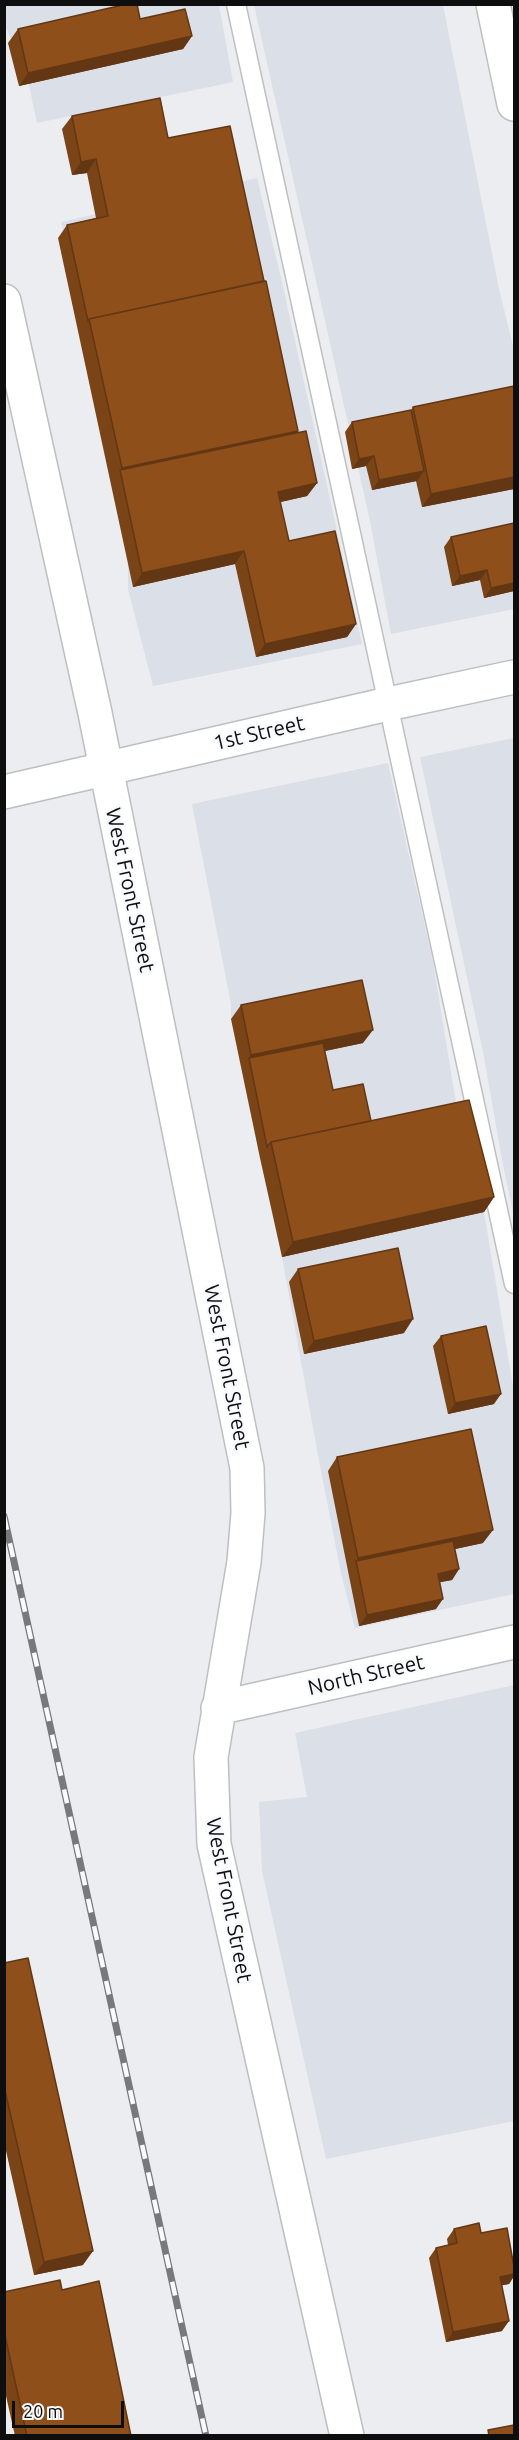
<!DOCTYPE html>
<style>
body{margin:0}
#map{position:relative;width:519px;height:2440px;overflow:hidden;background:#ecedf0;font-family:Ubuntu,sans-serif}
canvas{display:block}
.frame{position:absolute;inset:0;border:6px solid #0e0e0f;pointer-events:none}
.scale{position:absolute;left:12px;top:2401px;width:112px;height:27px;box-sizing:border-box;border:3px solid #0e0e0f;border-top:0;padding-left:8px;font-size:18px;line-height:21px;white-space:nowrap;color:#0e0e0f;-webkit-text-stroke:4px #f9fafd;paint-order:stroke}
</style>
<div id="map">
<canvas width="519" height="2440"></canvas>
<div class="frame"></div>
<div class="scale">20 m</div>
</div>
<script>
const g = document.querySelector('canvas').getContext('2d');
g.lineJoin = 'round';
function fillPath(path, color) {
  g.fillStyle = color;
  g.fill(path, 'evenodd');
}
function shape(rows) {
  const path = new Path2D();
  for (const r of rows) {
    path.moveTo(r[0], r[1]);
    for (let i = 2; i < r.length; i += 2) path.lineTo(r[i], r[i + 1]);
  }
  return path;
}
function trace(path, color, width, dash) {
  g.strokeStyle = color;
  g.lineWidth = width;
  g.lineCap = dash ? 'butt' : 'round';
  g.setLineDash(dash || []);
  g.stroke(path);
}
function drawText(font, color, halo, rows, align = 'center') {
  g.font = font + ' Ubuntu,sans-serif';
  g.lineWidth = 5;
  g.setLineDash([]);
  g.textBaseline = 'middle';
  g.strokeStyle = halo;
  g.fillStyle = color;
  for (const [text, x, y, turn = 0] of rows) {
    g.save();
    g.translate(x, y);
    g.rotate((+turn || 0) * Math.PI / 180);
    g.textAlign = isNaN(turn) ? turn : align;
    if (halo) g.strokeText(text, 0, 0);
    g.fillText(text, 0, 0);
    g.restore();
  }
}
const built = shape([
 [5,5,219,5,233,82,37,123,26,71,5,26],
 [254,5,443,5,499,289,514,350,514,609,391,634,370,521],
 [257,178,282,282,362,644,153,686,128,589,128,521,61,222],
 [514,738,514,1217,502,1160,484,1057,420,757],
 [388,763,433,962,458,1115,484,1212,514,1393,514,1594,355,1628,341,1573,320,1466,282,1257,231,1019,231,1004,192,804],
 [514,1685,514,2121,326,2159,262,1871,259,1802,307,1797,295,1733]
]);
const lane = shape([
 [236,4,514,1284]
]);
const street = shape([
 [4,301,95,713,247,1468,248,1513,244,1562,211,1757,214,1844,347,2436],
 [4,792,388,704,514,677],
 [218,1708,514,1642]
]);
const primary = shape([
 [493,4,514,104]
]);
const rail = shape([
 [4,1516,206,2436]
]);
const wall = shape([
 [140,19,192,36,183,49,19,86,8,43,18,29],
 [72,116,168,138,297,433,317,483,307,496,280,502,289,541,356,624,347,637,256,657,235,564,133,587,58,238,67,225,96,218,87,173,72,175,62,129],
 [514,386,514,489,422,507,416,481,372,490,366,466,352,469,345,432,352,422,411,410,413,407],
 [514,523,514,591,484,598,480,580,452,586,444,547,451,537],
 [241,1005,363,1043,324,1051,333,1090,371,1121,494,1197,484,1212,282,1257,260,1158,231,1019],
 [298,1269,404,1333,304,1354,289,1282],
 [441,1336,494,1404,448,1414,433,1346],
 [337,1457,483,1543,455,1549,459,1569,452,1580,440,1582,436,1609,359,1626,328,1471],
 [4,1963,83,2265,34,2275,4,2142],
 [454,2229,481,2233,514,2267,514,2276,509,2284,502,2285,502,2331,446,2342,429,2258,436,2248,448,2245,447,2239],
 [62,2290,131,2436,15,2436,4,2387,4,2292]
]);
const shadedWall = shape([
 [192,36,183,49,19,86,28,73],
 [96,159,87,173,72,175,81,162],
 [298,431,288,446,120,470,122,468],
 [374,456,366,466,352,469,359,459],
 [424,471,417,481,372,490,379,480],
 [514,477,514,489,422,507,431,494],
 [317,483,307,496,268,505,278,492],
 [244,551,235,564,133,587,142,573],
 [487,570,480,580,452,586,460,576],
 [514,583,514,591,484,598,491,588],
 [356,624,347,637,256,657,265,644],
 [373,1030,363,1043,250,1067,249,1058,251,1055],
 [494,1197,484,1212,282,1257,293,1242],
 [413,1319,404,1333,304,1354,314,1341],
 [501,1394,494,1404,448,1414,455,1403],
 [493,1530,483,1543,358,1570,356,1561,358,1558],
 [459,1569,452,1580,431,1584,438,1574],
 [443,1599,436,1609,359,1626,367,1615],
 [93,2251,83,2265,34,2275,44,2262],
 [514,2274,514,2276,509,2284,493,2287,500,2277],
 [509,2321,502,2331,446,2342,453,2332]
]);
const building = shape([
 [127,4,137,4,140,19,185,9,192,36,28,73,18,29,127,4],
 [160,98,168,138,230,126,264,281,89,319,88,321,67,225,108,216,96,159,81,162,72,116,160,98],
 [266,281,298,431,122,468,89,319,266,281],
 [514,386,514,477,431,494,413,407,514,386],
 [411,410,424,471,379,480,374,456,359,459,352,422,411,410],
 [306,431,317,483,278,492,289,541,335,531,356,624,265,644,244,551,142,573,120,470,306,431],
 [514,523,514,583,491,588,487,570,460,576,451,537,514,523],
 [362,980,373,1030,251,1055,241,1005,362,980],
 [323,1043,333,1090,363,1084,371,1121,271,1142,267,1147,249,1058,323,1043],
 [469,1100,494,1197,293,1242,271,1142,469,1100],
 [398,1248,413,1319,314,1341,298,1269,398,1248],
 [486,1326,501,1394,455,1403,441,1336,486,1326],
 [471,1429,493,1530,358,1558,337,1457,471,1429],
 [453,1541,459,1569,438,1574,443,1599,367,1615,356,1561,453,1541],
 [28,1958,93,2251,44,2262,4,2086,4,1963,28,1958],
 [479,2223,481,2233,507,2228,514,2267,514,2274,500,2277,509,2321,453,2332,436,2248,457,2243,454,2229,479,2223],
 [60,2280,62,2290,99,2281,131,2436,27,2436,4,2331,4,2292,60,2280],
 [514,2425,514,2436,489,2436,488,2430,514,2425]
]);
const streetNames = [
 ["1st Street",259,733,-13],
 ["West Front Street",130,890,78],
 ["West Front Street",227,1367,79],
 ["North Street",366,1675,-13],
 ["West Front Street",229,1900,79]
];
fillPath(built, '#dadfe8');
trace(lane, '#bebfc1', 21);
trace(street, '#bebfc1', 36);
trace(primary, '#bebfc1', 36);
trace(lane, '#fff', 18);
trace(street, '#fff', 33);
trace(primary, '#fff', 33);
trace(rail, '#78797b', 7);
trace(rail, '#f9fafd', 4.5, [14]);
fillPath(wall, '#7a4417');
fillPath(shadedWall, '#633713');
fillPath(building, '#8e4f1b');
trace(building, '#633713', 1.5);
drawText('21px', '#0e0e0f', '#f9fafd', streetNames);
</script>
